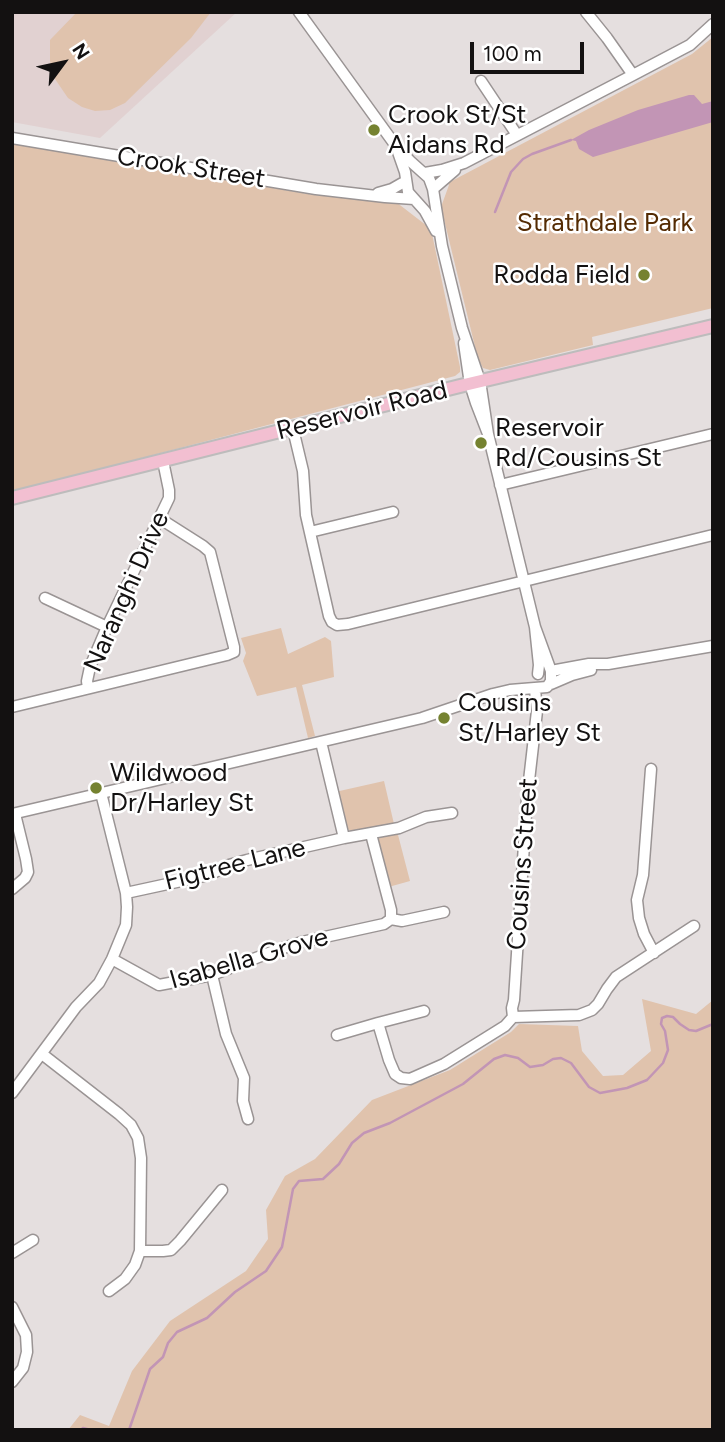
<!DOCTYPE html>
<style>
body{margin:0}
#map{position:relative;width:725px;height:1442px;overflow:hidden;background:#e5dfdf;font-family:Figtree,sans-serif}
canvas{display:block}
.frame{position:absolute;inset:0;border:14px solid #131111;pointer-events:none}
.north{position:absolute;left:28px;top:28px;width:70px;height:70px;-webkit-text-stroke:5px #fff;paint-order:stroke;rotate:57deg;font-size:19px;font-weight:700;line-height:28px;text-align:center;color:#131111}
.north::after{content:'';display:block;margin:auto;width:24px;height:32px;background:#131111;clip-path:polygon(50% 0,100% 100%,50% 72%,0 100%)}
.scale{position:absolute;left:470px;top:42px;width:114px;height:32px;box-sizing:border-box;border:4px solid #131111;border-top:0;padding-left:9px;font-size:21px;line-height:24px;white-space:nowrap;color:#131111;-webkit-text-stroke:5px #fff;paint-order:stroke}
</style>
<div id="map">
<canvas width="725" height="1442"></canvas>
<div class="frame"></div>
<div class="north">N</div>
<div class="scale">100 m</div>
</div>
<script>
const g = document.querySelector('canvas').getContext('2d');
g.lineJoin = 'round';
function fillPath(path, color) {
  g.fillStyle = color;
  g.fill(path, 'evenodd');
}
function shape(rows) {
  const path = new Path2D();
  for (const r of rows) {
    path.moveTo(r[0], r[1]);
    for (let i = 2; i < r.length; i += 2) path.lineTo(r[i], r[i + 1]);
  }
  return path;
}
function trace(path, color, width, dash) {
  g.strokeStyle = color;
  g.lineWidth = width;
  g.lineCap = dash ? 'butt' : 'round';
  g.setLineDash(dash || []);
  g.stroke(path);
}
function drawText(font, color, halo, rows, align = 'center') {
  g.font = font + ' Figtree,sans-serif';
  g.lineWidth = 5;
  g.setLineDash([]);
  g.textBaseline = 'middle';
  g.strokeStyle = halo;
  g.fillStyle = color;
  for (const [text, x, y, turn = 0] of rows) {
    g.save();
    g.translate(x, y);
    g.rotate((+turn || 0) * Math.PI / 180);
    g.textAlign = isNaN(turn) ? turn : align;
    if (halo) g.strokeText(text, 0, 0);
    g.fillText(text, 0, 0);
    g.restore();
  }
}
const built = shape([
 [12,12,237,12,100,138,12,122]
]);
const green = shape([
 [77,12,211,12,191,38,125,103,110,110,95,111,82,107,68,98,55,79,50,61,50,40],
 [713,37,713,308,592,337,593,345,490,370,483,368,478,359,441,207,449,185,448,183,692,54],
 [12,144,314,195,396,202,431,229,460,367,460,372,455,376,12,492],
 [281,628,288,654,325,637,331,641,334,677,302,685,315,736,308,738,296,687,257,696,243,661,246,653,241,638],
 [384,781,394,824,352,831,347,829,335,792],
 [397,831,410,881,385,888,373,836],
 [642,999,696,1014,713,1000,713,1430,68,1430,80,1415,109,1426,132,1371,170,1321,246,1271,268,1239,266,1210,285,1176,315,1159,372,1100,450,1070,511,1032,519,1024,578,1026,582,1051,603,1076,623,1075,651,1051]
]);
const water = shape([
 [689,95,694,95,702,104,713,101,713,122,593,157,579,149,576,141,571,140,589,130,638,110]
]);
const stream = shape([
 [495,212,511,172,523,159,532,154,571,140],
 [81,1430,83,1428,91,1430],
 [129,1430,150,1369,163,1357,168,1343,177,1332,207,1318,235,1292,266,1271,282,1247,293,1189,299,1181,323,1179,339,1164,352,1143,364,1133,390,1123,463,1084,494,1059,505,1055,518,1058,530,1067,543,1065,553,1059,561,1058,571,1063,589,1087,600,1093,627,1088,647,1080,663,1063,668,1050,665,1031,661,1024,662,1018,667,1016,673,1017,680,1024,689,1030,696,1031,713,1024]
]);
const minor = shape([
 [299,12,393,142,410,161,429,178,433,189,442,246,462,328,480,381,488,434],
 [586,12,607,38,633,75],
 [481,81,517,135],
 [12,138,316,189,385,197,414,199],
 [398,152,405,172,408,192,425,211,436,231],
 [425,173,442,170,464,163,633,75,690,45,713,24],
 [433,189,455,170],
 [378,193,392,189,406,181],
 [464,343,470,384,476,403,488,434,535,627,539,665,538,674],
 [293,429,303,471,306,515,329,616,332,622,337,625,348,624,713,535],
 [500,485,713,434],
 [310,532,393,512],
 [45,598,107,627],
 [551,671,589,664,608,664,713,646],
 [551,684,572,675,591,670],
 [88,688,87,681,90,667,107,627,169,498,169,490,163,461],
 [12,707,227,655,234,652,234,647,210,552,203,546,159,518],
 [651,769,643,875,637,900,639,918,644,934,654,953],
 [12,814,422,718,493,694,510,690,547,687,551,681,551,671,535,627],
 [371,834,391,910,391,919,402,921,444,912],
 [344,838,399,828,426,817,452,813],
 [12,889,25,878,28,872,26,859,15,814],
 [126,893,209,875,229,865,247,860,344,838,321,742],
 [112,959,159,985,212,975,274,951,302,942,384,924,391,919],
 [212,975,226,1034,244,1078,243,1101,248,1119],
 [424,1011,378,1023,389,1060,395,1074,401,1078,410,1079,444,1064,505,1026,513,1017],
 [513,1017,512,1008,514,1000,527,798,537,711,535,689],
 [513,1017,579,1015,592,1010,598,1004,607,989,616,977,694,926],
 [337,1035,378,1023],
 [42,1054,119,1114,131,1125,138,1138,141,1158,140,1251,135,1265,125,1279,109,1291],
 [12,1093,76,1007,99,983,112,959,126,925,127,907,126,893,101,793],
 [140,1251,163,1251,171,1250,180,1241,222,1190],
 [12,1253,33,1240],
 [12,1307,26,1335,27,1352,23,1368,12,1382]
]);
const major = shape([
 [12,498,460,386,713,326]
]);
const markers = [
 [374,130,7,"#758230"],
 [644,275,7,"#758230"],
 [481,443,7,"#758230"],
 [444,718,7,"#758230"],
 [96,788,7,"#758230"]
];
const poiNames = [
 ["Crook St/St",388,115],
 ["Aidans Rd",388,145],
 ["Rodda Field",630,275,"right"],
 ["Reservoir",495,428],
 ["Rd/Cousins St",495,458],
 ["Cousins",458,703],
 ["St/Harley St",458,733],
 ["Wildwood",110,773],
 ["Dr/Harley St",110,803]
];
const streetNames = [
 ["Crook Street",191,168,9],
 ["Reservoir Road",362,411,-14],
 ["Naranghi Drive",127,592,-66],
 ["Cousins Street",523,864,-86],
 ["Figtree Lane",235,865,-14],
 ["Isabella Grove",249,959,-16]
];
const parkNames = [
 ["Strathdale Park",605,223]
];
fillPath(built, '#e1d1d1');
fillPath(green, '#e0c3ad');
fillPath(water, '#c295b5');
trace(stream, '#c295b5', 2.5);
trace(minor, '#9a9494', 13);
trace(major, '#bdbcbc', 16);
trace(minor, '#fff', 10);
trace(major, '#f2bfd1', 12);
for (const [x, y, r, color] of markers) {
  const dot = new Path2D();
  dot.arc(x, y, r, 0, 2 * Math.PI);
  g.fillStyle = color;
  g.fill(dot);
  trace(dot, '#fff', 2.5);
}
drawText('26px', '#131111', '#fff', poiNames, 'left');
drawText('26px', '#131111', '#fff', streetNames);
drawText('26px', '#542b03', '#fff', parkNames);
</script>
